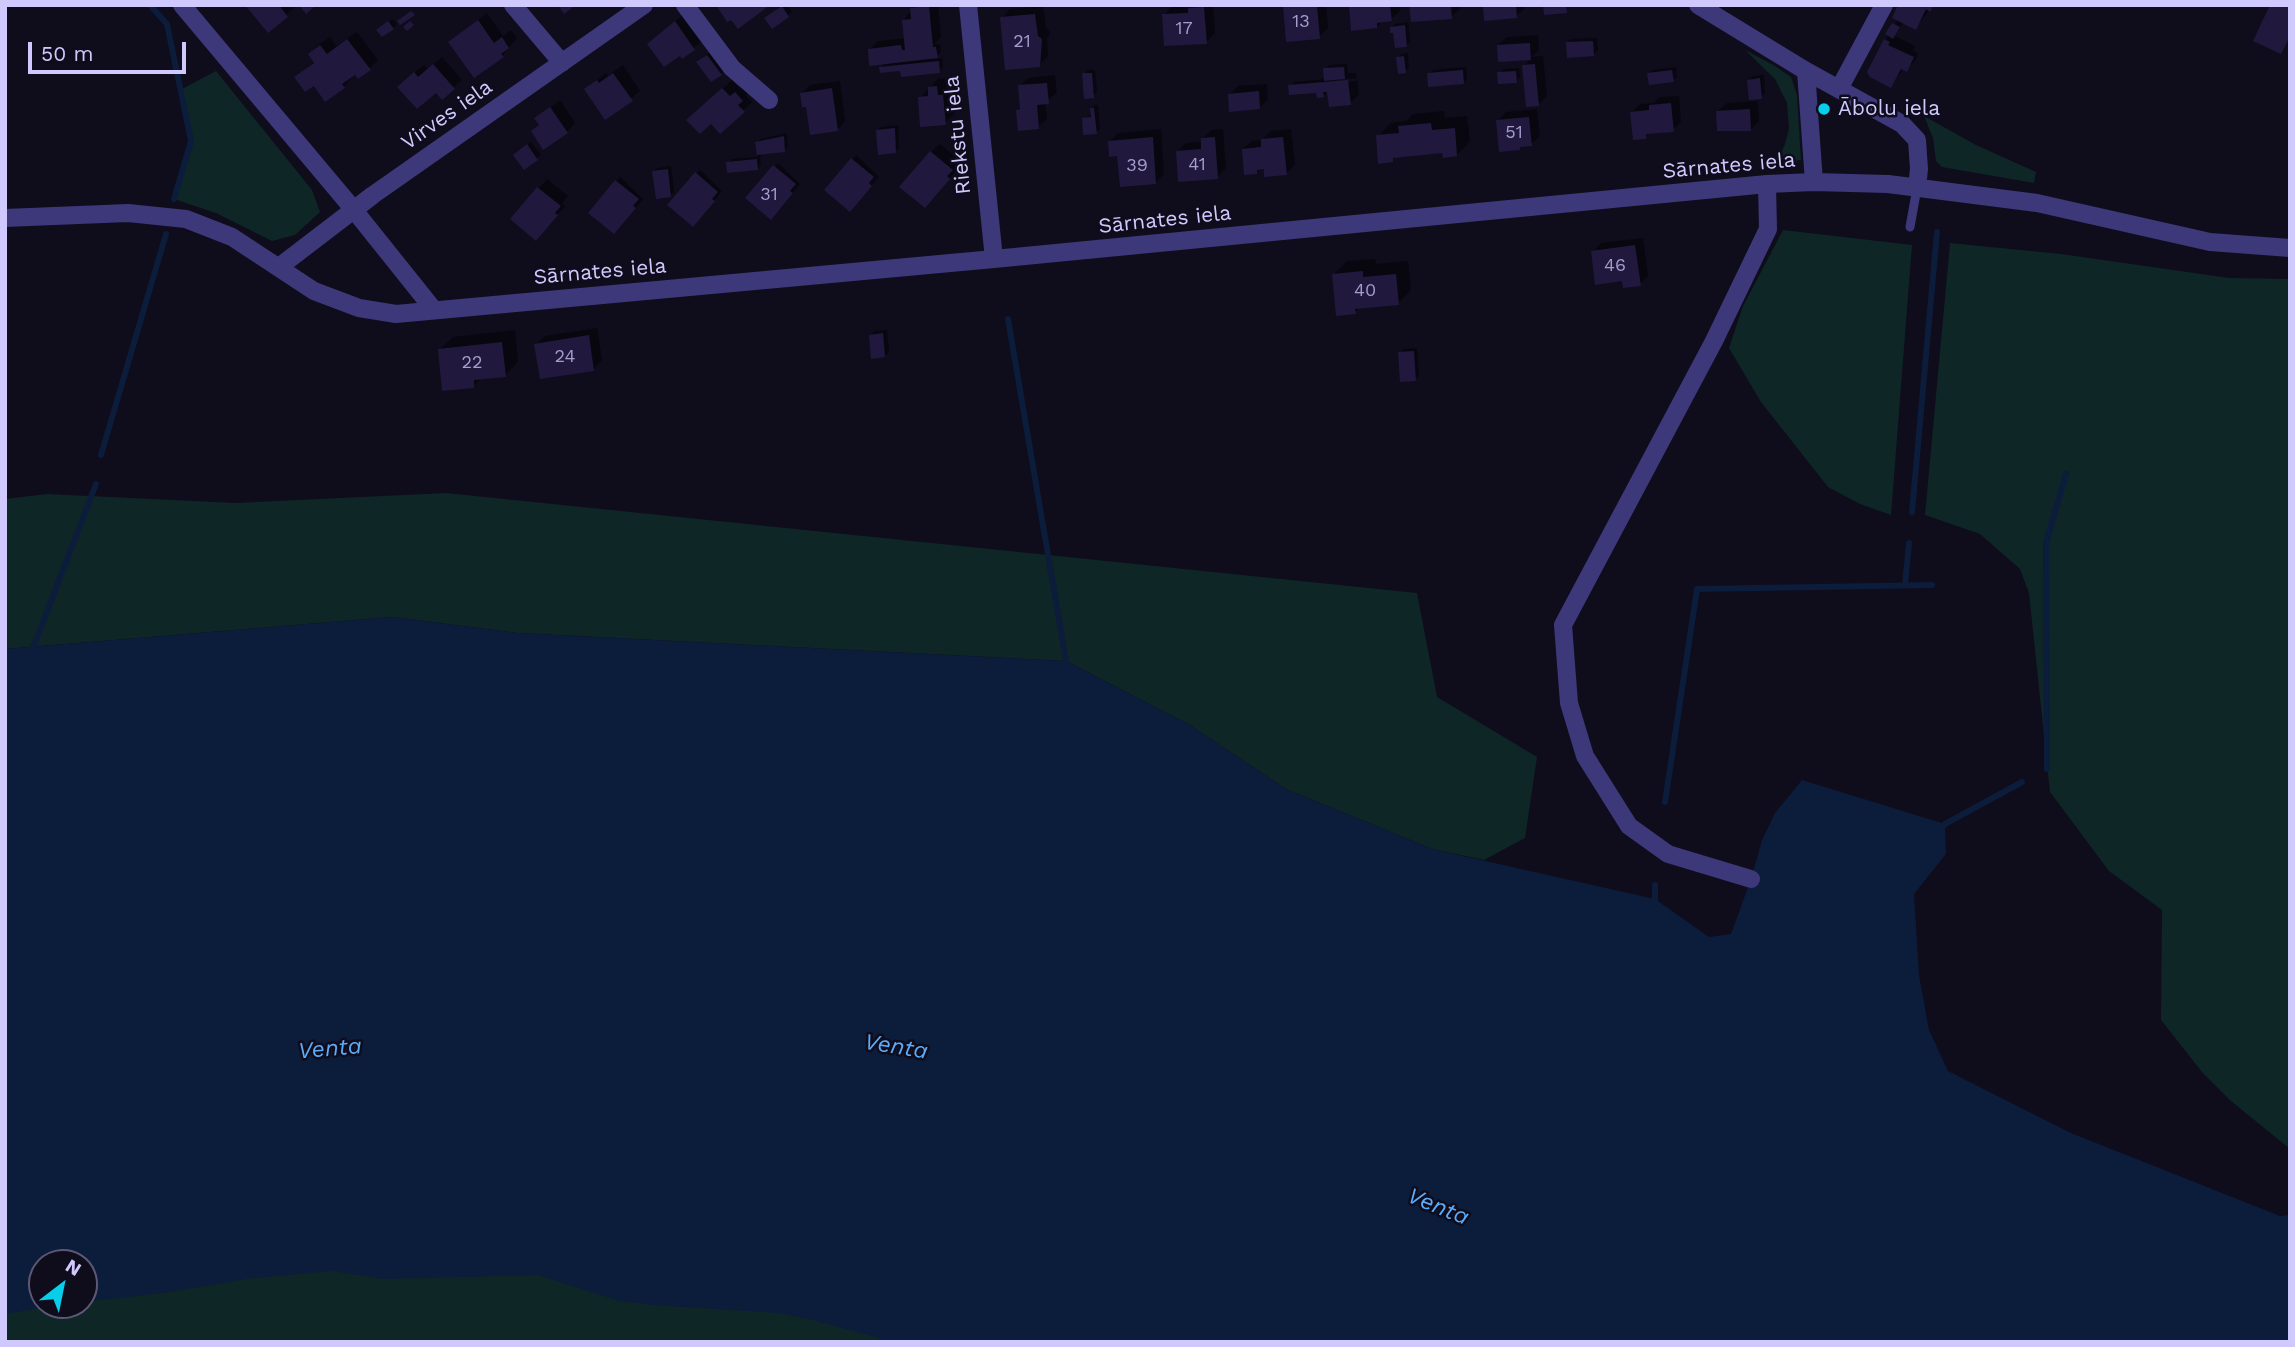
<!DOCTYPE html>
<meta charset="utf-8">
<style>
body{margin:0}
#map{position:relative;width:2295px;height:1347px;overflow:hidden;background:#0f0c1c;font-family:"Work Sans",sans-serif}
canvas{display:block}
.frame{position:absolute;inset:0;border:7px solid #d0c9fd;pointer-events:none}
.north{position:absolute;left:28px;top:1249px;width:70px;height:70px;box-sizing:border-box;background:#0f0c1c;border:2px solid #5c5876;border-radius:50%;rotate:32deg;font-size:19px;font-weight:700;line-height:28px;text-align:center;color:#d0c9fd}
.north::after{content:'';display:block;margin:auto;width:24px;height:32px;background:#08ceeb;clip-path:polygon(50% 0,100% 100%,50% 72%,0 100%)}
.scale{position:absolute;left:28px;top:42px;width:158px;height:32px;box-sizing:border-box;border:4px solid #d0c9fd;border-top:0;padding-left:9px;font-size:21px;line-height:24px;white-space:nowrap;color:#d0c9fd;-webkit-text-stroke:5px #0f0c1c;paint-order:stroke}
</style>
<div id="map">
<canvas width="2295" height="1347"></canvas>
<div class="frame"></div>
<div class="north">N</div>
<div class="scale">50 m</div>
</div>
<script>
const g = document.querySelector('canvas').getContext('2d');
g.lineJoin = 'round';
function fillPath(path, color) {
  g.fillStyle = color;
  g.fill(path, 'evenodd');
}
function shape(rows) {
  const path = new Path2D();
  for (const r of rows) {
    path.moveTo(r[0], r[1]);
    for (let i = 2; i < r.length; i += 2) path.lineTo(r[i], r[i + 1]);
  }
  return path;
}
function trace(path, color, width, dash) {
  g.strokeStyle = color;
  g.lineWidth = width;
  g.lineCap = dash ? 'butt' : 'round';
  g.setLineDash(dash || []);
  g.stroke(path);
}
function drawText(font, color, halo, rows, align = 'center') {
  g.font = font + ' "Work Sans",sans-serif';
  g.lineWidth = 5;
  g.setLineDash([]);
  g.textBaseline = 'middle';
  g.strokeStyle = halo;
  g.fillStyle = color;
  for (const [text, x, y, turn = 0] of rows) {
    g.save();
    g.translate(x, y);
    g.rotate((+turn || 0) * Math.PI / 180);
    g.textAlign = isNaN(turn) ? turn : align;
    if (halo) g.strokeText(text, 0, 0);
    g.fillText(text, 0, 0);
    g.restore();
  }
}
const green = shape([
 [1745,50,1775,66,1791,77,1797,95,1801,160,1797,160,1796,164,1767,165,1779,158,1785,144,1789,129,1787,103,1775,79],
 [216,71,312,190,320,212,295,235,272,241,216,213,174,199,190,141,180,90],
 [1924,116,1976,145,2036,172,2034,183,1942,167,1936,161,1933,138],
 [1783,230,1912,245,1891,515,1860,504,1828,487,1761,402,1729,348,1743,306],
 [1950,243,2061,254,2229,278,2290,279,2290,1149,2231,1101,2202,1072,2161,1020,2162,910,2109,871,2050,792,2029,593,2020,569,1980,534,1925,515],
 [446,493,1417,593,1437,697,1537,757,1525,838,1484,860,1432,849,1286,789,1188,724,1066,661,518,633,392,617,5,649,5,499,47,494,235,503],
 [5,1186,1733,1342,5,1342],
 [42,1263,84,1263,84,1305,42,1305]
]);
const water = shape([
 [392,617,518,633,1066,661,1188,724,1286,789,1432,849,1655,899,1709,937,1731,934,1751,879,1762,840,1775,813,1802,780,1945,824,1946,854,1914,894,1919,975,1929,1030,1948,1071,2071,1133,2280,1216,2290,1215,2290,1342,893,1342,809,1319,778,1313,652,1305,620,1301,538,1275,383,1279,332,1271,246,1279,169,1292,84,1302,84,1263,42,1263,42,1305,58,1305,5,1314,5,649]
]);
const shadow = shape([
 [247,5,294,5,295,7,268,31],
 [784,5,787,5,792,12,772,26,770,15],
 [915,5,938,5,941,37,934,44,940,44,941,52,934,59,942,58,943,67,939,71,881,68,886,62,870,49,878,41,906,38,904,20],
 [1213,5,1215,33,1206,42,1164,15,1172,6],
 [1285,5,1326,5,1328,28,1319,37],
 [1350,5,1399,5,1400,11,1391,19,1383,20,1377,27],
 [1411,5,1460,5,1460,9,1451,17],
 [1484,5,1525,5,1525,8,1516,16],
 [1900,5,1934,5,1915,28,1903,22,1895,36,1915,46,1913,50,1918,54,1915,61,1906,69,1904,68,1891,86,1886,40,1898,19],
 [1043,6,1046,28,1049,30,1050,34,1047,37,1048,56,1039,65,1002,18,1010,9],
 [487,13,503,36,511,30,517,38,503,55,474,76,450,42],
 [684,14,703,40,683,57,658,36],
 [393,19,397,24,393,28,382,26],
 [1408,22,1410,42,1406,45,1392,28,1395,24],
 [357,32,378,60,370,68,358,77,355,73,351,76,352,78,344,86,325,100,314,83,296,77,315,61,310,54,318,45,330,37,336,46],
 [1538,35,1539,50,1531,57,1543,56,1547,96,1539,104,1524,66,1531,58,1499,60,1498,45,1507,37],
 [1597,38,1598,50,1594,54,1567,43,1571,39],
 [711,52,724,70,721,74,702,58],
 [1408,53,1409,68,1405,72,1398,58,1402,54],
 [442,57,462,80,453,88,436,90,408,78,424,65,428,69],
 [1347,64,1348,73,1356,73,1359,94,1350,103,1329,90,1323,96,1318,91,1290,86,1294,82,1326,79,1325,69,1329,65],
 [1356,78,1357,81,1335,83,1335,80],
 [623,65,640,91,605,118,586,89,606,73,608,76],
 [1466,67,1467,79,1464,82,1429,74,1433,70],
 [1676,67,1677,77,1673,81,1649,73,1653,70],
 [1519,68,1520,77,1516,81,1499,73,1503,69],
 [1088,70,1095,70,1097,92,1093,96,1084,74],
 [1055,75,1057,93,1045,102,1047,119,1038,127,1018,110,1022,106,1020,86,1028,78],
 [1764,75,1765,93,1761,97,1749,80,1753,76],
 [945,78,946,88,951,87,954,114,945,123,920,98,938,79],
 [732,80,740,89,744,85,750,91,746,96,752,102,743,111,689,120],
 [840,81,845,121,837,130,807,105,802,93,810,85],
 [1267,84,1268,99,1259,108,1230,94,1238,86],
 [1679,96,1681,122,1673,130,1650,132,1645,137,1632,112,1640,104,1654,103,1659,97],
 [560,100,575,123,567,132,533,131,540,124,536,119],
 [1758,101,1759,121,1750,130,1718,111,1727,103],
 [1095,105,1098,105,1100,129,1096,133,1084,119,1092,114,1092,109],
 [1537,109,1540,136,1531,144,1523,145,1519,149,1498,121,1506,112],
 [1444,111,1445,118,1467,116,1470,141,1457,155,1444,151,1397,155,1392,160,1378,136,1391,123,1406,121,1413,114],
 [898,125,899,148,895,152,877,131,881,127],
 [1161,129,1164,174,1156,182,1119,154,1110,141,1118,133],
 [1223,129,1226,168,1217,177,1177,152,1186,143,1203,142,1202,139,1211,130],
 [1291,129,1295,165,1286,173,1265,168,1261,168,1256,173,1243,149,1252,141,1262,140,1271,131],
 [787,133,788,146,784,150,760,153,761,165,757,169,728,163,732,159,758,157,757,143,761,139],
 [531,142,541,155,537,158,519,151],
 [940,144,960,161,955,167,957,170,934,198,931,152],
 [856,155,879,177,858,201,826,190],
 [778,163,800,184,780,209,768,173],
 [671,166,674,192,671,195,654,171,658,168],
 [700,170,722,191,702,216,693,177],
 [620,177,643,199,623,223,591,212],
 [547,179,568,196,562,203,565,206,544,230,512,219],
 [1643,238,1648,276,1640,284,1623,279,1593,252,1601,243],
 [1375,259,1376,264,1408,261,1411,290,1398,303,1361,307,1355,312,1334,274,1347,261],
 [597,328,602,360,594,369,536,345,545,336],
 [515,330,518,362,505,375,482,378,473,386,439,350,453,337],
 [887,330,889,352,885,356,871,335,874,331],
 [1417,348,1419,376,1415,379,1400,353,1404,349]
]);
const stream = shape([
 [150,5,167,24,191,141,174,199],
 [1008,319,1066,661,1065,669],
 [101,455,166,234],
 [1912,512,1937,232],
 [1905,585,1909,543],
 [33,656,33,648,96,484],
 [2047,769,2046,543,2066,474],
 [1665,802,1697,589,1932,585],
 [1942,828,1945,824,2022,782],
 [1655,885,1655,904]
]);
const building = shape([
 [245,5,279,5,288,17,268,33],
 [299,5,316,5,306,14],
 [558,5,576,5,564,14],
 [716,5,770,5,738,29,731,20,727,22],
 [1283,5,1317,5,1320,39,1286,42],
 [1349,5,1390,5,1392,21,1377,23,1377,28,1351,31],
 [1409,5,1451,5,1452,19,1411,22],
 [1483,5,1516,5,1517,18,1484,21],
 [1543,5,1566,5,1567,13,1544,15],
 [1898,5,1934,5,1930,12,1926,9,1916,30,1892,18],
 [2270,5,2290,5,2290,36,2281,54,2253,41],
 [782,6,789,17,772,29,764,18],
 [929,6,933,47,936,47,938,58,869,66,868,49,901,45,902,50,905,50,902,20,911,19,910,8],
 [1204,7,1207,44,1164,46,1162,14,1188,13,1188,8],
 [411,11,415,15,400,25,397,21],
 [1035,14,1038,36,1042,39,1040,67,1005,70,1000,17],
 [478,20,494,43,502,37,509,48,501,54,504,57,474,78,448,42],
 [388,21,394,29,382,37,376,30],
 [410,21,414,25,407,31,403,27],
 [675,21,695,50,682,59,680,56,664,67,647,44],
 [1892,23,1900,27,1893,39,1885,34],
 [1405,25,1407,47,1395,48,1393,33,1390,33,1390,27],
 [347,39,371,70,358,79,355,75,342,84,345,88,325,102,314,86,305,92,294,77,314,63,308,54,320,45,327,54],
 [1884,39,1890,42,1888,45,1914,57,1907,72,1901,69,1891,88,1870,77,1867,72],
 [1593,41,1594,56,1567,58,1566,42],
 [1530,43,1531,60,1498,62,1497,45],
 [707,55,722,75,711,82,696,62],
 [1404,56,1406,73,1398,74,1396,57],
 [939,61,940,73,901,77,900,71,880,73,879,67],
 [433,64,455,89,442,100,436,93,417,109,397,87,414,72,418,77],
 [1535,64,1539,106,1526,107,1522,65],
 [1344,67,1345,79,1324,81,1323,68],
 [1463,70,1464,84,1428,87,1427,73],
 [1672,70,1674,82,1649,85,1647,73],
 [1516,71,1517,83,1498,84,1497,72],
 [613,73,633,101,605,120,584,89,597,80,599,83],
 [1082,73,1092,73,1094,98,1084,99],
 [1760,78,1762,99,1749,100,1747,80],
 [1348,80,1351,105,1329,107,1327,92,1323,92,1324,97,1317,98,1316,93,1289,95,1288,85],
 [1047,83,1049,104,1037,105,1039,129,1018,131,1016,110,1020,109,1018,85],
 [937,86,938,95,943,95,946,125,920,127,918,97,928,96,928,87],
 [722,88,730,96,735,92,743,101,738,105,745,112,720,134,711,124,700,134,686,120],
 [832,88,838,131,810,135,806,107,802,107,800,93],
 [1259,91,1260,109,1229,112,1228,94],
 [1671,103,1674,132,1646,134,1646,139,1633,140,1630,112,1649,110,1649,105],
 [550,107,568,133,543,150,531,131,539,125,534,118],
 [1090,108,1094,108,1097,134,1083,135,1082,118,1091,117],
 [1750,109,1751,131,1717,131,1716,111],
 [1529,117,1532,146,1520,147,1520,150,1499,152,1496,120],
 [1431,123,1432,130,1455,128,1457,156,1443,158,1442,153,1393,158,1393,162,1378,164,1376,135,1399,133,1398,126],
 [895,128,896,153,878,155,876,130],
 [784,136,785,152,757,155,755,142],
 [1153,137,1156,184,1120,187,1117,156,1109,157,1108,141],
 [1215,137,1218,179,1178,182,1176,151,1201,149,1201,138],
 [1283,137,1287,175,1264,177,1264,169,1257,170,1257,174,1244,175,1242,149,1261,147,1261,139],
 [527,144,538,160,524,170,513,155],
 [930,151,953,170,947,176,950,179,925,208,899,187],
 [851,158,874,177,869,183,872,186,850,212,824,190],
 [757,159,758,170,727,173,726,162],
 [773,165,796,184,790,191,793,193,771,220,745,198],
 [668,169,671,197,656,199,652,171],
 [695,172,718,192,712,199,715,201,693,227,667,205],
 [615,180,639,199,633,206,636,208,614,234,588,213],
 [537,187,561,206,555,213,558,215,536,241,510,219],
 [1635,245,1641,286,1623,288,1622,281,1595,285,1591,251],
 [1363,271,1363,277,1396,274,1399,305,1355,309,1356,314,1336,316,1332,274],
 [883,333,885,357,871,359,869,335],
 [589,335,594,371,540,379,534,344],
 [502,342,506,377,474,380,474,388,442,391,438,349],
 [1414,351,1416,381,1400,382,1398,352]
]);
const service = shape([
 [1910,227,1917,188]
]);
const minor = shape([
 [182,5,354,210,434,310],
 [513,5,562,63],
 [685,5,732,68,769,100],
 [968,5,994,259],
 [1698,5,1806,71,1902,124,1917,140,1919,169,1917,188],
 [1806,71,1814,182],
 [1839,89,1884,5],
 [5,218,128,213,186,219,232,237,314,291,359,308,396,314,994,259,1767,184,1814,182,1888,184,2037,203,2210,242,2290,248],
 [279,267,373,195,644,5],
 [1751,879,1668,854,1629,826,1585,756,1569,703,1563,625,1714,341,1768,229,1767,184]
]);
const markers = [
 [1824,109,7,"#08ceeb"]
];
const numberNames = [
 ["13",1301,22],
 ["17",1184,29],
 ["21",1022,42],
 ["51",1514,133],
 ["41",1197,165],
 ["39",1137,166],
 ["31",769,195],
 ["46",1615,266],
 ["40",1365,291],
 ["24",565,357],
 ["22",472,363]
];
const poiNames = [
 ["Ābolu iela",1838,109]
];
const streetNames = [
 ["Virves iela",447,115,-35],
 ["Riekstu iela",958,135,-96],
 ["Sārnates iela",1729,166,-5],
 ["Sārnates iela",1165,220,-6],
 ["Sārnates iela",600,272,-5]
];
const waterNames = [
 ["Venta",896,1047,9],
 ["Venta",330,1049,-5],
 ["Venta",1438,1207,22]
];
fillPath(green, '#0f2626');
fillPath(water, '#0c1c3b');
fillPath(shadow, '#0007');
trace(stream, '#0c1c3b', 6);
fillPath(building, '#21193d');
trace(service, '#3d387a', 9);
trace(minor, '#3d387a', 18);
for (const [x, y, r, color] of markers) {
  const dot = new Path2D();
  dot.arc(x, y, r, 0, 2 * Math.PI);
  g.fillStyle = color;
  g.fill(dot);
  trace(dot, '#0f0c1c', 2.5);
}
drawText('18px', '#a49dcd', null, numberNames);
drawText('21px', '#d0c9fd', '#0f0c1c', poiNames, 'left');
drawText('21px', '#d0c9fd', '#0f0c1c', streetNames);
drawText('italic 23px', '#5bacfa', '#0f0c1c', waterNames);
</script>
